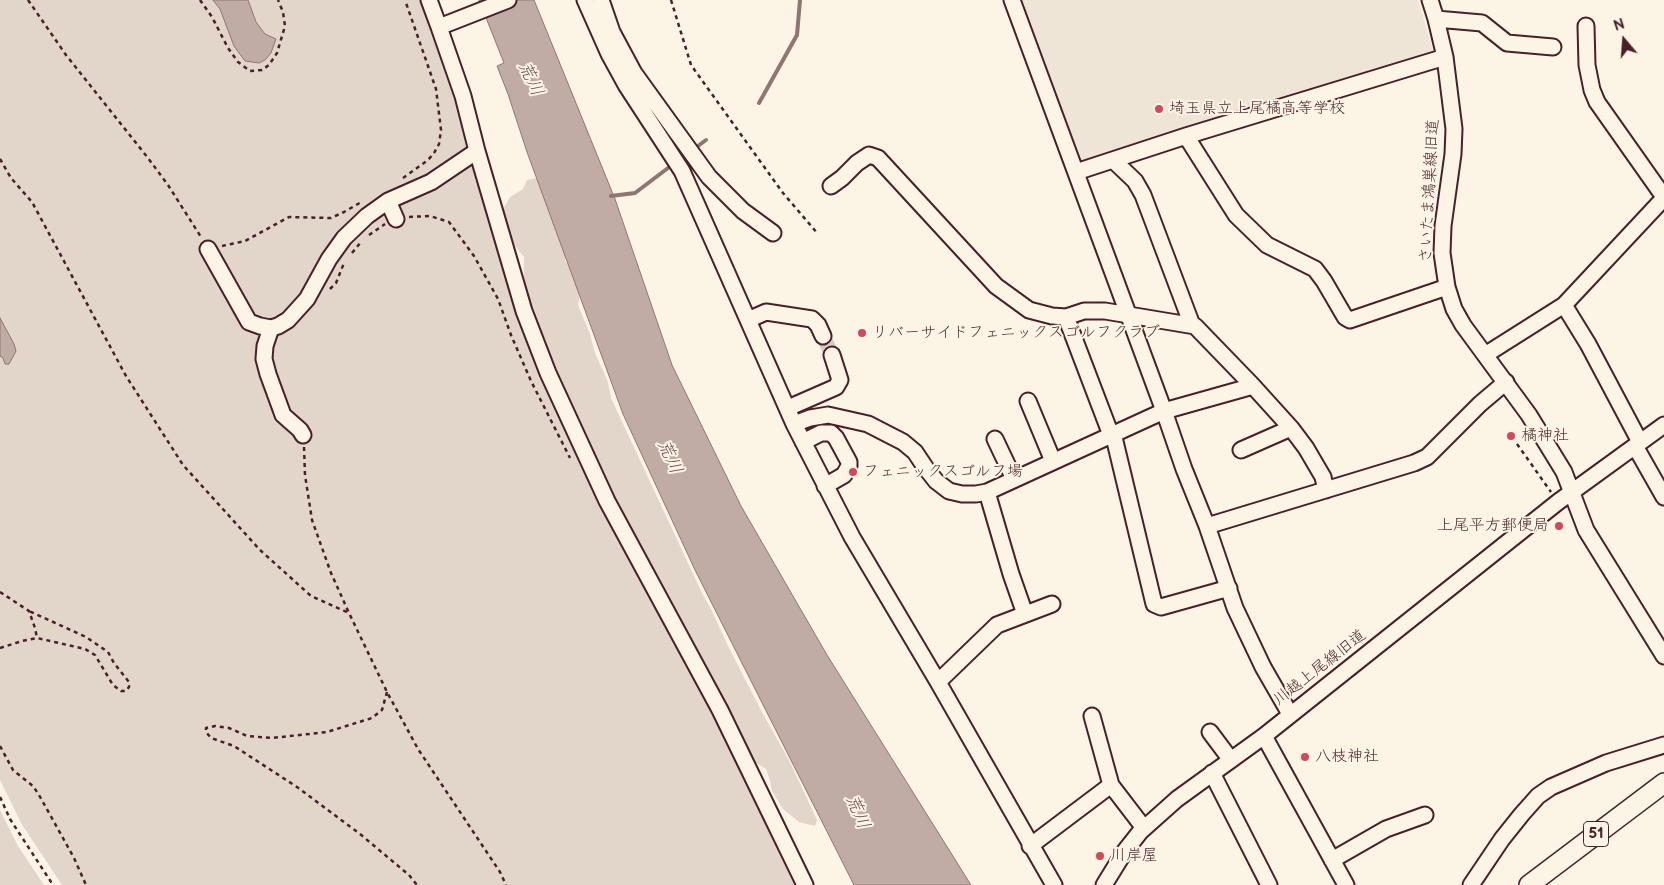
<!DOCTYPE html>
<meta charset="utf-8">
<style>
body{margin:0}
#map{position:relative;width:1664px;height:885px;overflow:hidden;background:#fcf5e5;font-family:"Balsamiq Sans",sans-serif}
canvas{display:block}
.north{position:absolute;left:1599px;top:15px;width:50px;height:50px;-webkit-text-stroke:4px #fcf5e5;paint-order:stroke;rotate:342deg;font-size:14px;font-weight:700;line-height:20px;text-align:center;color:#4a1f2b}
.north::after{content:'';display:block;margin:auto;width:18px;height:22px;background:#4a1f2b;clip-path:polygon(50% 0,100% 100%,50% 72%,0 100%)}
</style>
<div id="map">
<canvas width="1664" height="885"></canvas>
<div class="north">N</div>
</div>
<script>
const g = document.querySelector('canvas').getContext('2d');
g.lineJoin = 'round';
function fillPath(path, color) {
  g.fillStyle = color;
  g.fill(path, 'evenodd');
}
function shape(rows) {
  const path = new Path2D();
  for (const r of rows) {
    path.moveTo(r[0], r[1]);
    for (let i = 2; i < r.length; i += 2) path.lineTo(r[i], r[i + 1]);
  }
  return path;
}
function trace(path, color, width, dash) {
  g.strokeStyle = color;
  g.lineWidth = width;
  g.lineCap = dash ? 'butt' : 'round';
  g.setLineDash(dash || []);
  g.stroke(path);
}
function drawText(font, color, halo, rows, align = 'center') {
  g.font = font + ' "Balsamiq Sans","Klee One",sans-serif';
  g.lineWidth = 4;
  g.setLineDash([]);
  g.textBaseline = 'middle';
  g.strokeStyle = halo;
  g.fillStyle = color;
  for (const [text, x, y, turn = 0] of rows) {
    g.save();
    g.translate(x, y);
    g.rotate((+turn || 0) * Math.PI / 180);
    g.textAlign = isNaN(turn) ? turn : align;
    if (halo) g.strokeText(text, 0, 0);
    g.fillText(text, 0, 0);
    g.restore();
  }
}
const built = shape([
 [1018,0,1418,0,1433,51,1430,56,1083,165,1077,162]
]);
const green = shape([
 [0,0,424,0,451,84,466,145,529,306,524,275,524,257,511,241,503,223,503,209,510,197,523,189,527,180,541,177,568,247,565,261,576,273,581,288,578,305,590,334,595,353,608,382,611,398,702,593,712,611,728,646,763,714,789,760,817,820,815,826,799,822,783,809,772,791,770,781,766,769,753,761,746,752,800,885,62,885,21,823,0,780],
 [0,810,18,846,44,885,0,885]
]);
const water = shape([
 [213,0,248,0,256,22,265,34,276,39,271,53,265,60,259,63,245,61,234,46,220,9,213,0],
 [479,0,534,0,615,199,672,365,741,506,827,655,971,885,854,885,695,570,623,414,527,152,508,94,497,66,504,63,479,0],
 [0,318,14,344,16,351,9,364,5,364,3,358,0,356,0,318]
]);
const stream = shape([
 [759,103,797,35,800,0],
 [694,149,706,140],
 [611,196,635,193,672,165]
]);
const minorTunnel = shape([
 [823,336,832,355]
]);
const path = shape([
 [28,0,66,55,148,158,168,185,201,237],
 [200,0,212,17,228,48,238,62,250,71,262,70,269,65,277,53,285,26,283,12,278,0],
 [671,0,691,65,783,193,818,234],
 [0,159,11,178,32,202,126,376,183,465,260,550,311,596,349,613],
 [403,178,428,160,434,153,439,144,441,130,436,89,405,0],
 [409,217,430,216,449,222,474,256,498,299,511,335,531,381,570,458],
 [369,235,385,224],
 [222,246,245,241,289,217,331,218,344,212,363,201],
 [352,253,361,242],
 [330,289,336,283,344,263],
 [1517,444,1551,492],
 [304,447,305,475,312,520,331,573,349,613,387,692,418,749,500,872,506,885],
 [0,592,29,611,35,628,37,638],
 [0,648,22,641,37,638,85,649,95,655,113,685,121,691,126,691,129,687,129,682,114,663,108,652,86,637,29,611],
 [387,692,382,710,372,718,327,732,272,738,247,736,229,728,215,726,206,728,206,732,211,738,234,746,297,787,360,834,409,875,417,885],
 [0,746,13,770,33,786,39,795,74,858,86,885],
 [0,797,10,819,53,885]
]);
const minor = shape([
 [429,0,439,27,508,0],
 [585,0,609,54,626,85,682,171,794,424,852,537,938,682,1054,885],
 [601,0,612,32,634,73,709,177,743,211,773,233],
 [1012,0,1164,411,1184,469,1207,526,1235,608,1263,667,1290,714],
 [1430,0,1436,19,1445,57,1454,129,1453,154,1443,226,1442,253,1447,287,1454,309,1463,325,1529,415,1564,472,1586,530,1664,656],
 [1436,19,1482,23,1507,43,1553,47],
 [1586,26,1587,65,1592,90,1597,102,1664,197],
 [1186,136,1236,215,1267,245,1315,269,1324,281,1345,317,1350,320,1447,287],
 [477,151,524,311,548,373,607,501,720,710,805,885],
 [1113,160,1135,181,1143,195,1192,325],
 [1076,172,1186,136,1445,57],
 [831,186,842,178,857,163,869,155,878,158,996,286,1029,310,1052,316,1066,317,1084,311,1105,311,1195,326,1253,386,1291,428,1306,448,1323,477,1326,490],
 [388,201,396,219],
 [208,249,249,322,260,326,271,328,278,326,288,320,307,299,329,259,344,238,367,216,388,201,431,182,477,151,463,96,439,27],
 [1564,305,1588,344,1640,442],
 [1066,317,1111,435],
 [748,320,766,312,812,319,818,325,823,336],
 [271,328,265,346,264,359,268,374,283,415,300,430,303,435],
 [1485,355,1564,305,1664,198],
 [1028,401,1053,461],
 [788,408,836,387,840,380,832,355],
 [794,424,810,418,828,415,868,424,903,442,915,452,925,467,936,481,949,491,962,494,976,494,987,492,1164,411,1253,386],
 [1113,433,1154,604,1161,607,1229,588],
 [995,439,1014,479],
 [803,442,821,433,831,433,836,438,849,462,849,466,844,475,825,486],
 [1635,446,1664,497],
 [1241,450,1291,428],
 [987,492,1011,574,1025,614],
 [1207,526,1414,463,1427,457,1480,404,1506,382],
 [938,682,997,625,1052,604],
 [1092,716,1111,785,1144,828],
 [1210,732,1231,760],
 [1264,736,1346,885],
 [1212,773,1269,885],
 [1030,846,1111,785],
 [1332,860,1386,829,1425,815],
 [1104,885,1125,851,1140,832,1177,799,1264,736,1558,502,1664,425],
 [1471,885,1502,839,1522,814,1538,796,1551,787,1606,763,1664,745]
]);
const major = shape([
 [1529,885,1664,783]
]);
const markers = [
 [1159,109,5,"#d1495b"],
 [862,333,5,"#d1495b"],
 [1511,436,5,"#d1495b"],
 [853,472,5,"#d1495b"],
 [1559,526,5,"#d1495b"],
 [1305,757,5,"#d1495b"],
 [1100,856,5,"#d1495b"]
];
const shields = [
 [1596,834,25]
];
const shieldNames = [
 ["51",1596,834]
];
const poiNames = [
 ["埼玉県立上尾橘高等学校",1169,109],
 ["リバーサイドフェニックスゴルフクラブ",872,333],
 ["橘神社",1521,436],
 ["フェニックスゴルフ場",863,472],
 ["上尾平方郵便局",1549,526,"right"],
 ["八枝神社",1315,757],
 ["川岸屋",1110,856]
];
const streetNames = [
 ["さいたま鴻巣線旧道",1430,191,-87],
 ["川越上尾線旧道",1320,668,-38]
];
const waterNames = [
 ["荒川",530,79,65],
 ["荒川",669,457,66],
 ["荒川",857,812,67]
];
fillPath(built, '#eee5d7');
fillPath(green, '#e2d5ca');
fillPath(water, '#c0aca5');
trace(water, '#917474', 1);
trace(stream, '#917474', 4);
trace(minorTunnel, '#d8cac0', 15, [15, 8]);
trace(minor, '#4a1f2b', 19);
trace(major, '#4a1f2b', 22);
trace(path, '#4a1f2b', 2.5, [4, 4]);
trace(minor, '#fcf5e5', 15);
trace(major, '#fcf5e5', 19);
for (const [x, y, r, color] of markers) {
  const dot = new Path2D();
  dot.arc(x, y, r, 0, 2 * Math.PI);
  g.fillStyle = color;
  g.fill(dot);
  trace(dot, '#fcf5e5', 2);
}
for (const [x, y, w] of shields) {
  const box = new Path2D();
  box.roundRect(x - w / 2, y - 12.5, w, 25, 4);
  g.fillStyle = '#fcf5e5';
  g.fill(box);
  trace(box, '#4a1f2b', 1);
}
drawText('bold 15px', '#4a1f2b', null, shieldNames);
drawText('16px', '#4a1f2b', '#fcf5e5', poiNames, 'left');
drawText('16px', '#4a1f2b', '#fcf5e5', streetNames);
drawText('italic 18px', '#6d4950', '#fcf5e5', waterNames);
</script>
